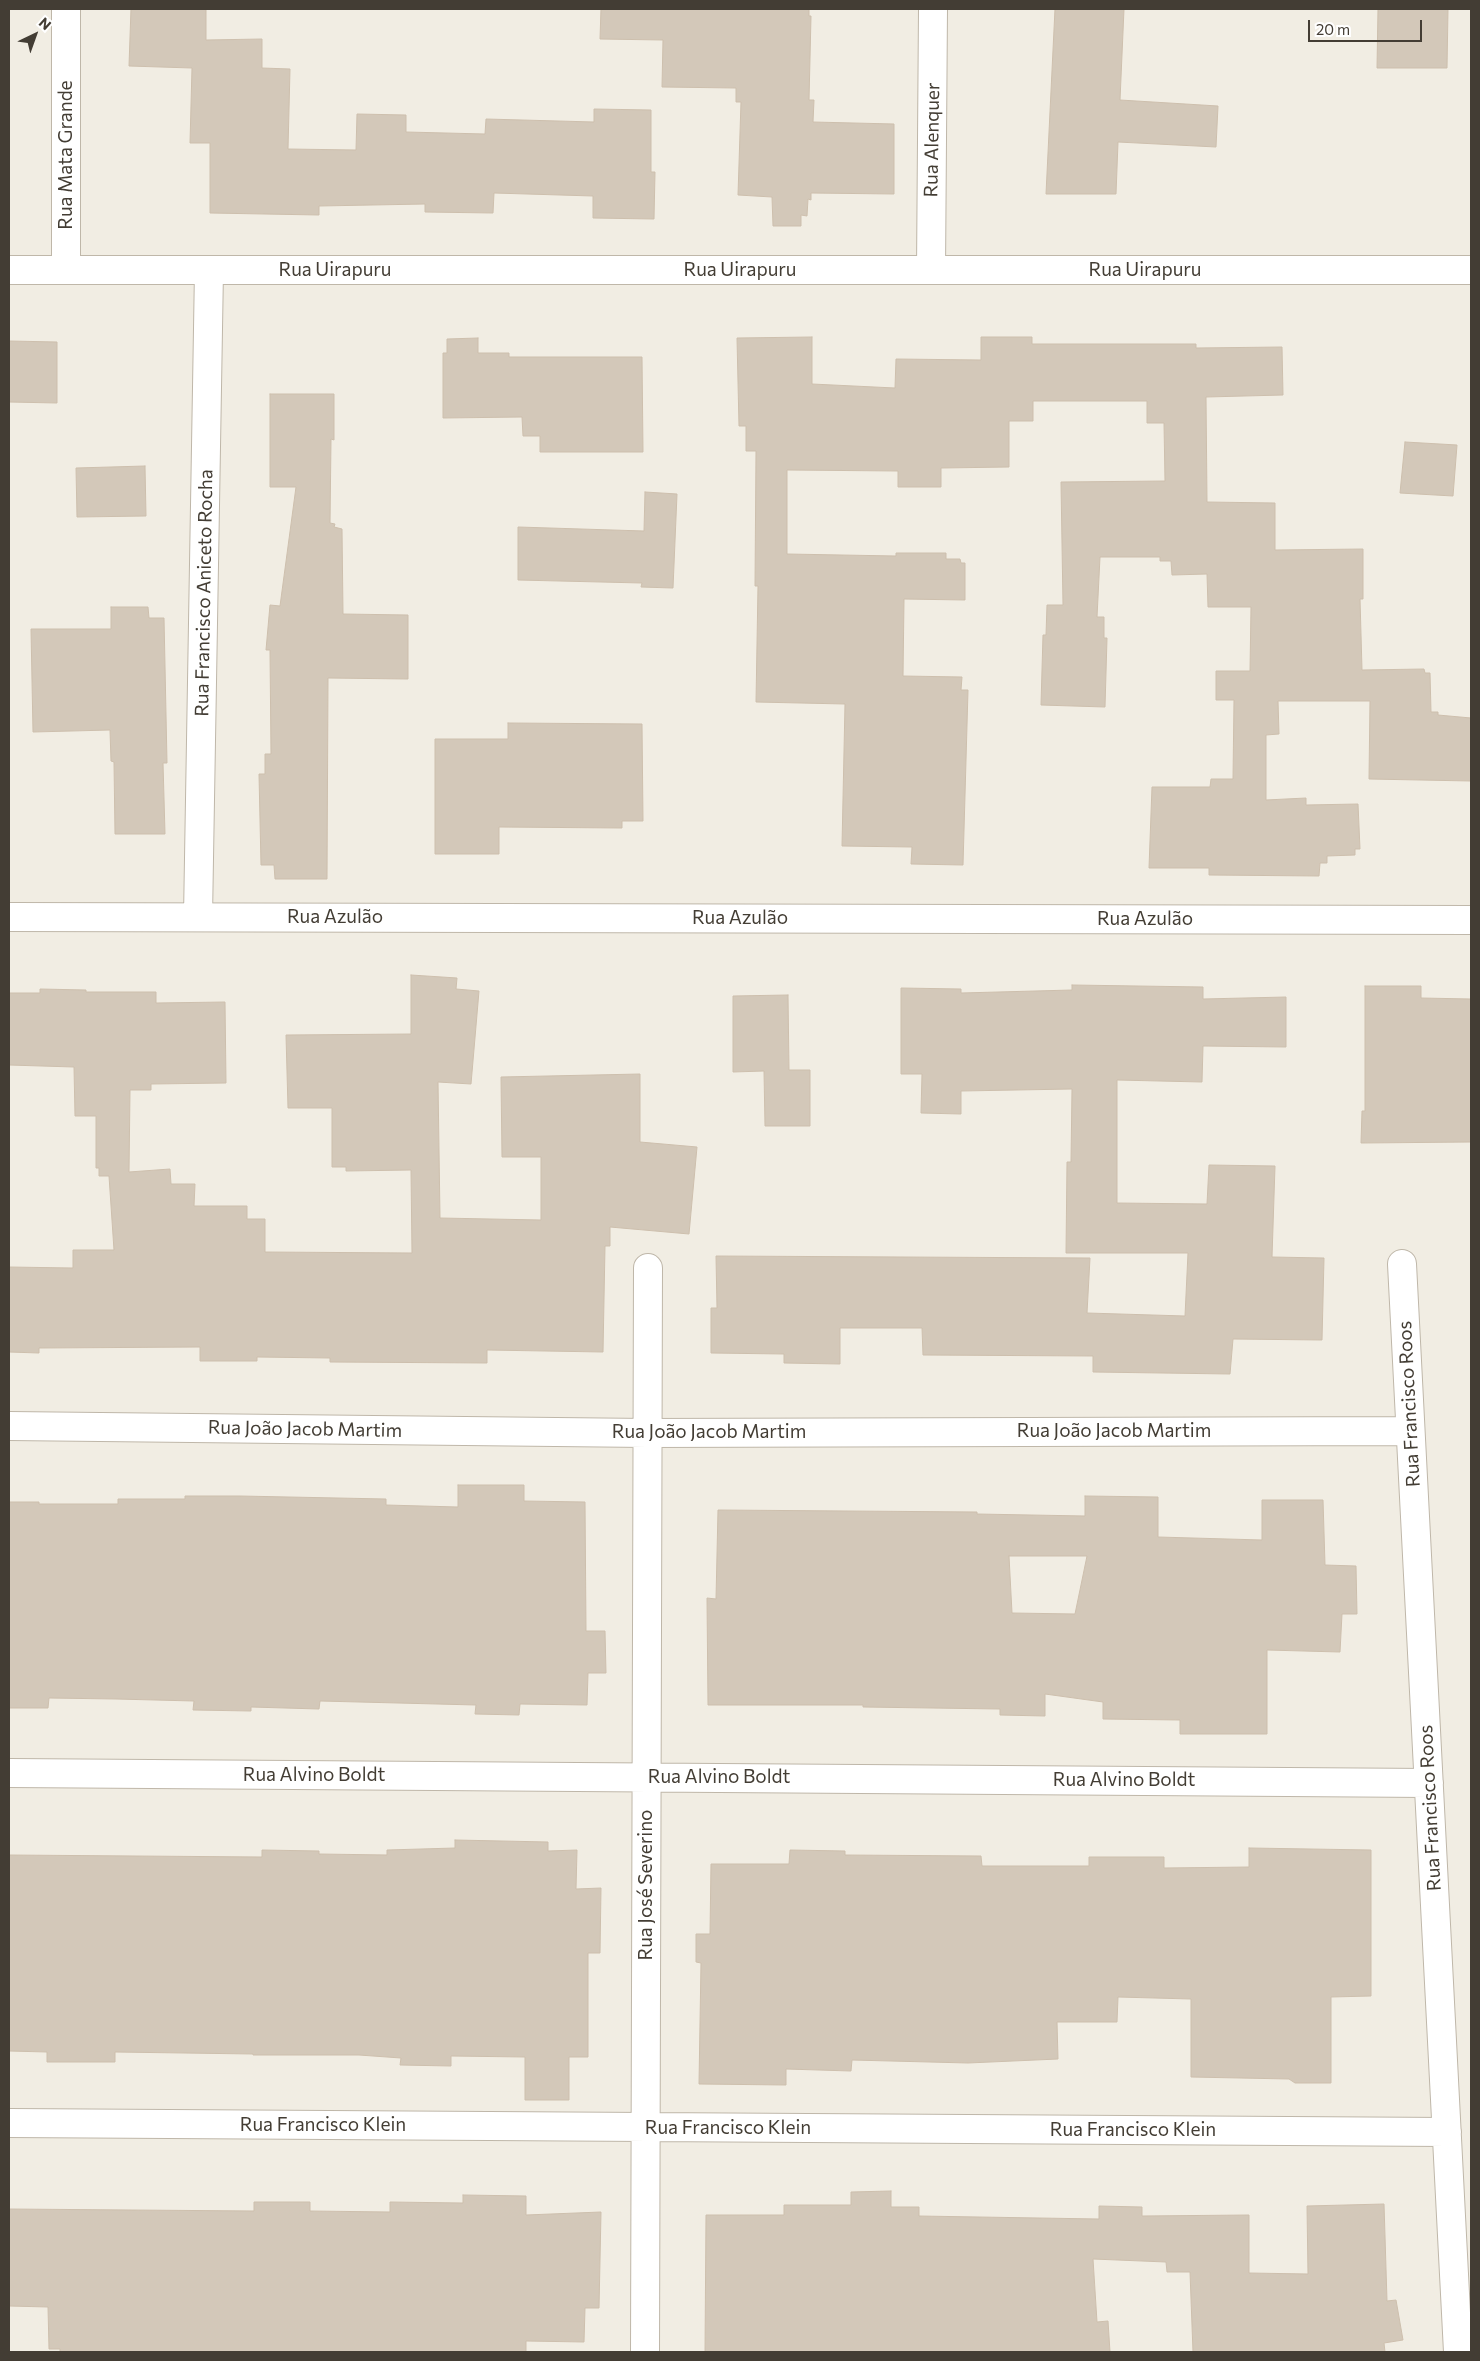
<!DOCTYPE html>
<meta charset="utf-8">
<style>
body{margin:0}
#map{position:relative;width:1480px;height:2361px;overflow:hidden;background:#f1ede3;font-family:Commissioner,sans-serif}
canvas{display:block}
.frame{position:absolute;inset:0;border:10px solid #433d34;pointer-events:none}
.north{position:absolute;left:10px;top:10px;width:50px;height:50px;-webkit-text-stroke:4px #fff;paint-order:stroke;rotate:42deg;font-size:14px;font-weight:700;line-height:20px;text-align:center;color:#433d34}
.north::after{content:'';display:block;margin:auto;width:18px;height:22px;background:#433d34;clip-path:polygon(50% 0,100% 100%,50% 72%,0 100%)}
.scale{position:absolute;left:1308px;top:20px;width:114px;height:22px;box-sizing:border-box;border:2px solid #433d34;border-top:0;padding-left:6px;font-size:15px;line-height:18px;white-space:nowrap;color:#433d34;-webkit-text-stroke:4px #fff;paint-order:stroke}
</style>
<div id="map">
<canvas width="1480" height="2361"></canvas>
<div class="frame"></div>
<div class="north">N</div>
<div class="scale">20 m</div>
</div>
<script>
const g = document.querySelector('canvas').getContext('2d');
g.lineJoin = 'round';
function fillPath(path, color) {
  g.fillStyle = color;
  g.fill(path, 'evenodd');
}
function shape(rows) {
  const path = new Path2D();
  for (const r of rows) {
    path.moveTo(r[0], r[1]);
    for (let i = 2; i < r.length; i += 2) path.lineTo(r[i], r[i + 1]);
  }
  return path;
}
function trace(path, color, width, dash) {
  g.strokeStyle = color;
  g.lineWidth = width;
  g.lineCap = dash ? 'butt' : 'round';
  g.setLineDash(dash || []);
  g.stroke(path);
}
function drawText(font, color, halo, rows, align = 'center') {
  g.font = font + ' Commissioner,sans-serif';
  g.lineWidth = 4.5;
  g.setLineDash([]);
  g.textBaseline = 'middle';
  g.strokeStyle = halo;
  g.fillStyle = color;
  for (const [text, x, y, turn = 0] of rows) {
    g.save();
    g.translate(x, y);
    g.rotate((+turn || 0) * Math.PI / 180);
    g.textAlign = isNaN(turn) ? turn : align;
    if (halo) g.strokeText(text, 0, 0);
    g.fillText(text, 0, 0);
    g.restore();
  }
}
const building = shape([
 [131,9,206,9,206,40,262,39,262,68,290,69,288,149,356,150,357,114,406,115,406,132,485,134,486,119,594,122,594,109,651,110,651,172,655,172,654,219,593,218,593,196,494,193,493,213,425,212,425,204,319,206,319,215,210,213,210,143,190,143,192,68,129,66,131,9],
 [601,9,809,9,809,16,811,16,809,100,814,100,813,122,894,124,894,194,811,193,811,200,808,199,807,216,801,215,801,226,773,226,772,197,738,195,741,102,736,102,736,88,662,87,663,40,600,39,601,9],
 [1055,9,1124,9,1120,100,1218,106,1216,147,1118,142,1116,194,1046,194,1055,9],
 [1378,9,1448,9,1447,68,1377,68,1378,9],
 [812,337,812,384,895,388,896,359,981,360,981,337,1032,337,1032,344,1196,344,1196,348,1282,347,1283,395,1206,397,1207,502,1275,503,1275,550,1363,549,1363,599,1360,599,1362,670,1424,669,1425,673,1430,673,1431,712,1438,712,1438,715,1471,718,1471,781,1369,779,1370,701,1278,701,1279,734,1266,735,1266,800,1306,798,1306,805,1358,804,1360,849,1355,849,1355,855,1327,856,1327,863,1320,863,1319,876,1209,875,1209,868,1149,868,1152,787,1210,787,1211,779,1233,779,1234,700,1216,700,1216,671,1250,671,1251,607,1208,607,1207,574,1172,575,1171,561,1160,561,1160,557,1100,557,1097,617,1104,617,1104,638,1107,638,1105,707,1041,705,1043,635,1046,635,1047,605,1063,605,1061,482,1165,481,1164,423,1147,423,1147,401,1033,401,1033,421,1009,421,1009,467,941,468,941,487,898,487,898,471,787,470,787,554,896,556,896,553,946,553,946,559,960,559,961,563,965,563,965,600,904,599,903,676,962,677,961,690,968,690,963,865,911,864,912,847,842,846,845,704,756,702,758,586,755,586,756,451,746,451,746,426,739,426,737,338,812,337],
 [478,338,478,353,509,353,509,357,642,357,643,452,540,452,540,436,523,436,522,417,443,418,443,353,447,353,447,339,478,338],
 [9,341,57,342,57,403,9,402,9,341],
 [270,394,334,394,334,440,331,439,330,523,335,524,334,527,342,529,343,614,408,615,408,679,328,678,327,879,275,879,274,865,261,865,259,774,265,774,265,754,271,754,270,650,266,650,270,605,280,606,296,487,270,487,270,394],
 [1405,442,1457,445,1453,496,1400,493,1405,442],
 [145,466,146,516,77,517,76,468,145,466],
 [645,492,677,494,673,588,641,587,642,583,518,580,518,527,644,531,645,492],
 [111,607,148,607,149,618,164,618,167,763,163,763,165,834,115,834,114,762,111,761,110,730,33,732,31,629,111,629,111,607],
 [508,723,642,724,643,821,622,821,622,828,499,827,499,854,435,854,435,739,508,739,508,723],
 [411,975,457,978,456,989,479,991,471,1084,438,1082,440,1218,541,1220,541,1157,502,1157,501,1077,640,1074,640,1142,697,1147,689,1234,610,1227,610,1246,605,1246,603,1352,487,1350,487,1363,330,1362,330,1358,257,1357,257,1361,200,1361,200,1347,39,1348,39,1353,9,1352,9,1267,73,1268,73,1250,114,1250,109,1176,99,1176,99,1168,96,1168,96,1116,75,1116,74,1067,9,1065,9,993,40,993,40,989,86,990,86,992,156,992,156,1003,225,1002,226,1083,151,1084,151,1090,130,1090,129,1172,170,1169,171,1184,195,1184,194,1206,247,1206,247,1219,265,1219,265,1252,412,1253,411,1170,346,1171,346,1167,332,1167,332,1108,288,1108,286,1035,411,1034,411,975],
 [1072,985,1203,987,1203,999,1286,997,1286,1047,1203,1046,1202,1082,1117,1080,1117,1203,1207,1204,1209,1165,1275,1166,1272,1257,1324,1258,1322,1340,1233,1339,1230,1374,1093,1372,1093,1356,923,1355,922,1328,840,1328,840,1364,784,1363,784,1354,711,1353,711,1308,717,1308,716,1256,1090,1258,1087,1313,1185,1316,1188,1253,1066,1253,1067,1162,1071,1162,1072,1089,961,1091,961,1114,921,1113,922,1074,901,1074,901,988,961,989,961,993,1072,990,1072,985],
 [1365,986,1421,986,1421,998,1471,999,1471,1142,1361,1143,1362,1111,1365,1111,1365,986],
 [788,995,789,1070,810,1070,810,1126,765,1126,764,1071,733,1072,733,996,788,995],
 [458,1485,524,1485,524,1501,585,1502,586,1631,605,1631,606,1673,588,1673,587,1705,520,1704,519,1715,475,1714,476,1705,320,1701,319,1709,251,1707,251,1711,193,1710,194,1701,116,1699,49,1698,48,1708,9,1708,9,1502,39,1502,39,1504,118,1504,118,1499,185,1499,185,1496,240,1496,386,1499,386,1505,458,1507,458,1485],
 [1085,1496,1158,1497,1158,1537,1262,1540,1262,1500,1323,1500,1325,1565,1356,1566,1357,1614,1342,1614,1340,1652,1267,1650,1267,1734,1180,1734,1180,1720,1103,1719,1103,1702,1045,1694,1045,1716,1000,1715,1000,1709,863,1707,863,1705,708,1705,707,1598,716,1599,718,1510,977,1512,977,1514,1085,1516,1085,1496],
 [1009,1556,1087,1556,1075,1614,1012,1613,1009,1556],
 [455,1840,548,1842,548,1851,577,1850,576,1889,601,1888,600,1953,588,1953,588,2057,569,2057,569,2100,525,2100,525,2057,451,2056,451,2066,400,2065,401,2058,359,2055,253,2055,253,2054,115,2052,115,2062,47,2062,47,2052,9,2051,9,1855,262,1857,262,1850,319,1851,319,1854,387,1855,387,1850,455,1848,455,1840],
 [1249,1848,1371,1850,1371,1996,1331,1997,1331,2083,1295,2083,1289,2079,1191,2077,1191,1999,1118,1997,1117,2022,1057,2022,1058,2059,968,2063,852,2060,851,2071,786,2069,786,2085,699,2084,701,1963,696,1962,696,1934,710,1934,711,1864,789,1864,790,1850,845,1851,845,1855,981,1856,982,1866,1089,1866,1089,1857,1164,1857,1164,1868,1249,1867,1249,1848],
 [891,2191,891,2207,919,2207,919,2216,1099,2219,1099,2206,1142,2207,1142,2216,1249,2215,1249,2273,1308,2274,1307,2206,1384,2204,1387,2301,1396,2300,1403,2340,1384,2343,1385,2352,1193,2352,1190,2272,1167,2272,1166,2262,1093,2259,1097,2322,1108,2321,1110,2352,705,2352,706,2215,784,2215,784,2205,851,2205,851,2192,891,2191],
 [463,2195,526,2196,526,2215,601,2212,599,2308,585,2308,584,2342,526,2341,526,2352,60,2352,60,2349,49,2349,48,2307,9,2306,9,2209,254,2211,254,2202,310,2202,310,2211,390,2212,390,2202,463,2203,463,2195]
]);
const minor = shape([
 [9,270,1471,270],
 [66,270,66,9],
 [931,270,933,9],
 [9,917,1471,920],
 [198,917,209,270],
 [1402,1264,1458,2352],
 [9,1426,647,1433,1410,1431],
 [9,1773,1429,1783],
 [9,2123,1447,2132],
 [645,2352,648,1268]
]);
const streetNames = [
 ["Rua Alenquer",932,140,-89],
 ["Rua Mata Grande",66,155,-90],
 ["Rua Uirapuru",335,270],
 ["Rua Uirapuru",740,270],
 ["Rua Uirapuru",1145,270],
 ["Rua Francisco Aniceto Rocha",204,593,-89],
 ["Rua Azulão",335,917],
 ["Rua Azulão",740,918],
 ["Rua Azulão",1145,919],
 ["Rua Francisco Roos",1409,1404,-93],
 ["Rua João Jacob Martim",305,1429,1],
 ["Rua João Jacob Martim",1114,1431],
 ["Rua João Jacob Martim",709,1432],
 ["Rua Alvino Boldt",314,1775],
 ["Rua Alvino Boldt",719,1777],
 ["Rua Alvino Boldt",1124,1780],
 ["Rua Francisco Roos",1430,1808,-93],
 ["Rua José Severino",646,1885,-90],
 ["Rua Francisco Klein",323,2125],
 ["Rua Francisco Klein",728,2128],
 ["Rua Francisco Klein",1133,2130]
];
fillPath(building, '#d3c8b9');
trace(building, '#cdbfad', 1);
trace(minor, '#bfb7a9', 30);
trace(minor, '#fff', 28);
drawText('19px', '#433d34', '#fff', streetNames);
</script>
